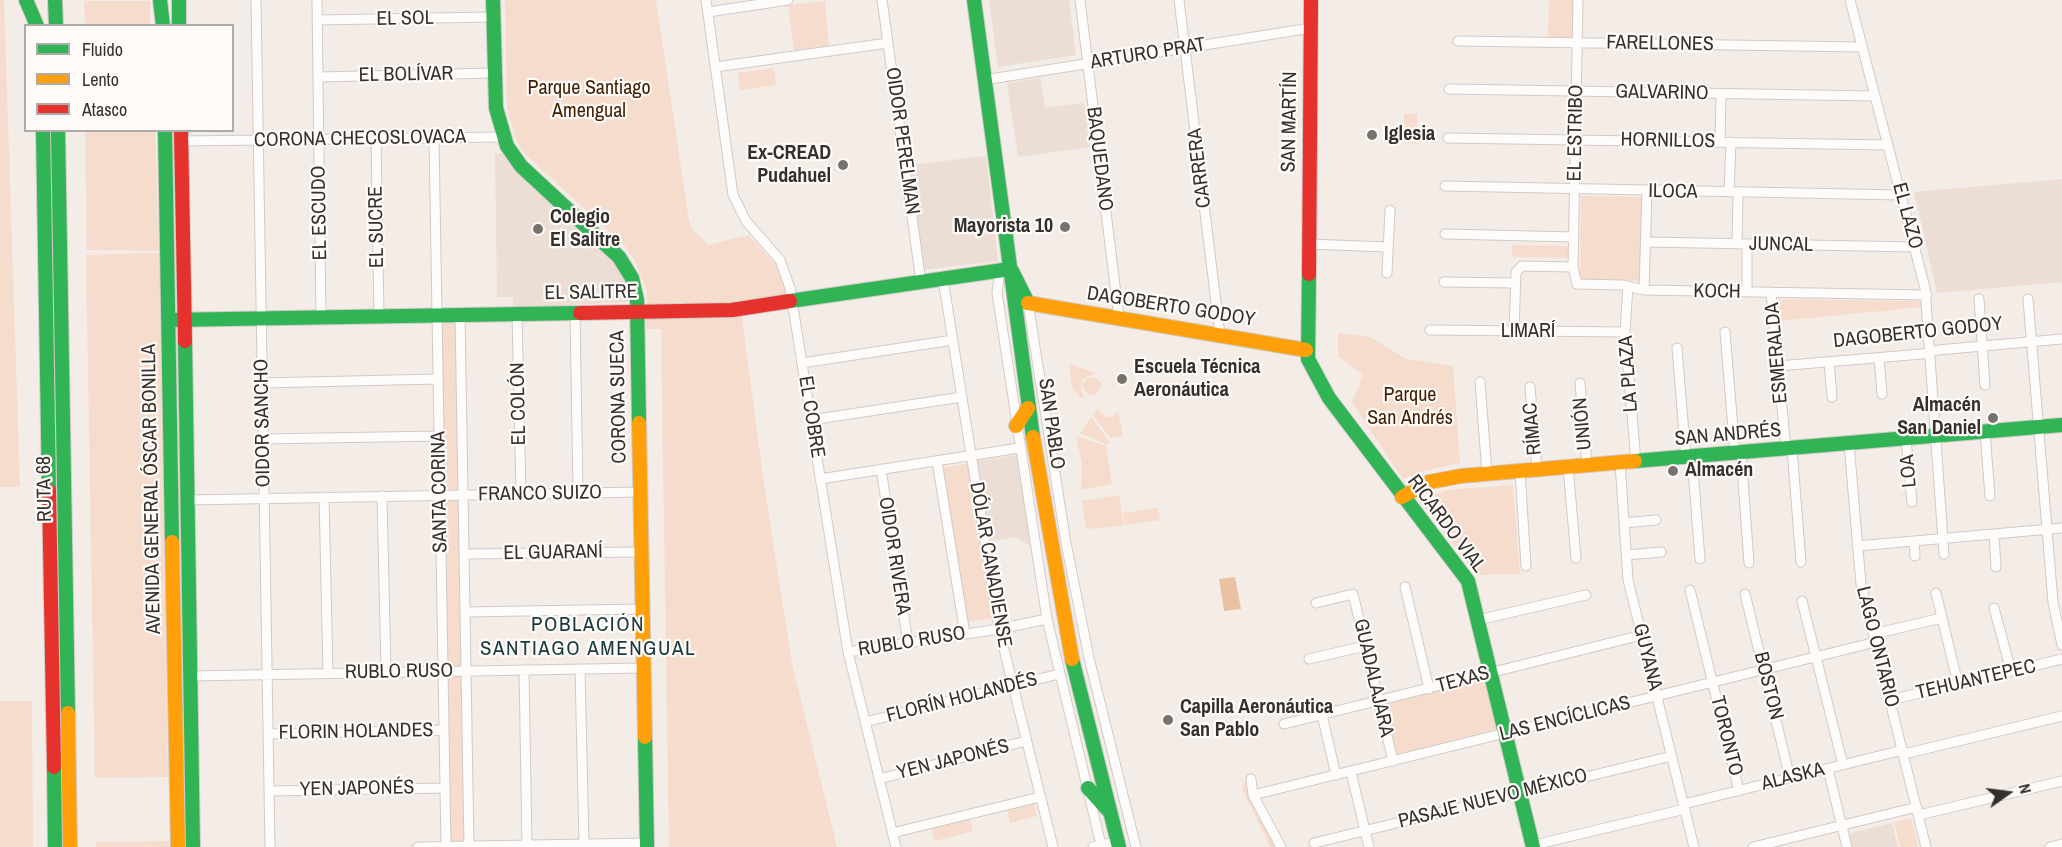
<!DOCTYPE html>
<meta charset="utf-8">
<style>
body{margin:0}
#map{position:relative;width:2062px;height:847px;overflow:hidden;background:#f4ece7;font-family:"Archivo Narrow",sans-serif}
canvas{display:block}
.legend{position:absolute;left:24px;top:24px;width:210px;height:108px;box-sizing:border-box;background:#fefbf9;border:2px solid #aeaaa7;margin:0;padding:8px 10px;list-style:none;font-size:18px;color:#35302c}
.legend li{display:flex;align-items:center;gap:12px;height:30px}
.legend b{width:30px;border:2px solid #aeaaa7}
.north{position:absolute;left:1978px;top:763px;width:60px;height:60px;-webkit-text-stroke:4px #fefbf9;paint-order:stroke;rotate:76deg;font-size:16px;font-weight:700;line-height:24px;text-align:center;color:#35302c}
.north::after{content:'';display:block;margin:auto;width:21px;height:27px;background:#35302c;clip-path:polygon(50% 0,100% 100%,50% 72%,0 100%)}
</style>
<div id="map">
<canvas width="2062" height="847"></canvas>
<ul class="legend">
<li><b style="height:8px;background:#30b455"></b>Fluido</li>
<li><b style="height:8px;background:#ff9f0a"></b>Lento</li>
<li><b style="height:8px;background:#e5322d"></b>Atasco</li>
</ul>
<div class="north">N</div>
</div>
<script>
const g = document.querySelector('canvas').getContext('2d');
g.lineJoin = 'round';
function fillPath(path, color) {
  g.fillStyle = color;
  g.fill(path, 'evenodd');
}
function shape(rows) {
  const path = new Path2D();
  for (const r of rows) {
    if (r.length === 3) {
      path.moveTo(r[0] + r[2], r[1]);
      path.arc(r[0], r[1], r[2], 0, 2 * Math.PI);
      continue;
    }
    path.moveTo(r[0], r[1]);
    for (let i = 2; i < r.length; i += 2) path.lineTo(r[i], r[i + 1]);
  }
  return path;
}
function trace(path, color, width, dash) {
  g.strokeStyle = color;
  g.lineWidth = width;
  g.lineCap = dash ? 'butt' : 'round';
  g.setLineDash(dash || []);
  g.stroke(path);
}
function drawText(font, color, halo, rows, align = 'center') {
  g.font = font + ' "Archivo Narrow",sans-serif';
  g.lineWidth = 4.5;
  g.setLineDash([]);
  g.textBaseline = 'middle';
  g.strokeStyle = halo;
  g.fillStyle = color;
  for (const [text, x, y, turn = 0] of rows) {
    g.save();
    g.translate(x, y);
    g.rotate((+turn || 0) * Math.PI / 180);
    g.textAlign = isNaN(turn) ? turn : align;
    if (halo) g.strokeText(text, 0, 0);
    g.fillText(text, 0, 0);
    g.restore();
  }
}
const built = shape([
 [989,0,1069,0,1076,55,998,67],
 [1040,78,1045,108,1084,103,1090,147,1018,157,1007,83],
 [506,153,536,187,623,271,629,302,513,308,513,297,497,297,495,154],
 [986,156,998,261,922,270,910,165],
 [2062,179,2062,282,1937,293,1914,192],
 [1018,455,1031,547,1016,537,989,542,974,461],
 [1892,823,1898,847,1851,847,1849,836,1851,833]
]);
const green = shape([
 [0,0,4,0,20,487,0,487],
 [505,0,656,0,689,221,694,231,709,245,749,235,776,265,785,282,785,298,740,303,764,484,792,664,837,847,669,847,661,329,646,329,647,291,634,259,624,245,525,154,515,138,507,107],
 [1549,0,1573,0,1572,38,1548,37],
 [84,1,150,1,150,25,85,25],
 [825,1,829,46,794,50,788,5],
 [774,68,776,85,740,90,738,73],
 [1404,114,1417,114,1417,144,1404,143],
 [85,131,155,131,159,251,87,250],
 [1581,196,1643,197,1640,281,1580,280],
 [1512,245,1568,246,1568,258,1512,257],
 [159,253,168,777,95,778,86,255],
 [1778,299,1921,301,1922,307,1780,321],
 [441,318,457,318,464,841,448,841],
 [1338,333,1370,337,1406,359,1453,366,1460,463,1424,471,1403,479,1352,403,1363,375,1338,356],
 [1069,364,1096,373,1082,380,1081,390,1085,396,1081,398,1072,388],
 [1092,386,9],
 [1097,409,1107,417,1112,417,1118,411,1123,436,1110,438,1093,415],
 [1091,417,1110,442,1107,445,1080,433],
 [1076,436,1106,446,1112,484,1081,490,1082,464],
 [968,463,994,618,968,622,942,468],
 [1513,485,1520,574,1477,575,1418,500,1447,490],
 [1119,495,1124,526,1086,529,1082,501],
 [1158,508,1160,520,1125,525,1123,513],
 [1486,677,1498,729,1394,755,1383,703],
 [0,701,32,701,33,847,0,847],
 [1247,775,1254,776,1253,795,1278,847,1270,847,1242,789],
 [1034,803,1037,816,1010,823,1007,810],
 [970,818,973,831,935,841,931,828],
 [1911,818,1918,847,1900,847,1894,822],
 [171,841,171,847,96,847,96,842]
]);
const water = shape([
 [1235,577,1241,609,1224,611,1219,579]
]);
const street = shape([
 [256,0,270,847],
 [317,0,321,317],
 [706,0,733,195,746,221,780,260,790,288,848,652,896,847],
 [882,0,921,282],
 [1080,0,1119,318],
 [1179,0,1220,335],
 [1578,0,1573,267,1577,284,1622,285,1644,290,1927,295],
 [1850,0,1925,288,1944,554],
 [708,12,788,0],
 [317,20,493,17],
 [1458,41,1862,47],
 [715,67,888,43],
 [318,77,494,73],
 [984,80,1311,28],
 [1449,89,1875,96],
 [434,137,446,846],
 [376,138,379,316],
 [1448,138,1888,145],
 [181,141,503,137],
 [1720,142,1721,94],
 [1445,186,1901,195],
 [1729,192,1731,142],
 [1445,234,1574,237],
 [1646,242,1915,247],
 [1308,244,1387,247],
 [1737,244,1738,193],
 [1000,270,997,293,1047,619,1101,845],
 [1387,273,1390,210],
 [943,279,999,629,1053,847],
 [1444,282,1514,283],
 [1628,286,1625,332,1636,462],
 [1644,290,1647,191],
 [1747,292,1747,244],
 [1771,292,1786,449],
 [1979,299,1985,385],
 [2028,299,2053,602,2062,645],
 [1028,303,1066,543,1089,658,1136,847],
 [575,313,578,493],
 [517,314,521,494],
 [460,315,469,847],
 [1430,330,1625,332],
 [1514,332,1516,272,1522,266,1573,267],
 [1725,332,1735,453],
 [1677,348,1686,458],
 [1879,358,1882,394],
 [1829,362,1832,397],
 [802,363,953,340],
 [1778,366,1922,354,1938,350,2062,339],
 [1480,382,1487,474],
 [262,383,438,379],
 [1580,383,1587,466],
 [1530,387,1537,470],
 [811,420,962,397],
 [1985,432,1990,496],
 [263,439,439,436],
 [1906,439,1912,502],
 [1849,444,1861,584,1926,847],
 [1792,449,1801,562],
 [1741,453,1749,563],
 [1692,457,1700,559],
 [937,461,965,634],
 [1620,463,1628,580,1694,847],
 [1568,467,1576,558],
 [881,469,908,643],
 [1520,471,1526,566],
 [820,479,1019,448],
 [382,496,386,672],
 [324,497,328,673],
 [187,500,640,492],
 [1624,523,1656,520],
 [1994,534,1996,567],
 [1914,541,1915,556],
 [1857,546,2062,528],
 [464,554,641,552],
 [1627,555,1661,552],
 [1405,587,1429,689],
 [1690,590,1739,791],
 [1936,593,1958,684],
 [1745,594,1790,778],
 [1802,601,1843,765],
 [1316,603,1353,594,1393,761],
 [1994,608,2011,671],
 [465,612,642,609],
 [1478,620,1586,595],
 [1873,634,1942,618],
 [848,652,999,629,1047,619],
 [1309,659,1365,646],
 [580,669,584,844],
 [524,670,527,845],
 [190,676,643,668],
 [1890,700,2062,659],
 [1322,715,1336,775],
 [865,722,1059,674],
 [1284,724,1642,635],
 [268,734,444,730],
 [1904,754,2062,716],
 [1828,769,1847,847],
 [1351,772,1369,847],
 [879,779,1026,741],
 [1251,779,1253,795,1281,847],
 [269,791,445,788],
 [1253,795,1876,642],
 [1684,804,1903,750],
 [1919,815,2062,781],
 [892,833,1040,797],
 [1314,843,1672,756],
 [1530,846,1685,809],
 [418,847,646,843],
 [1093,847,1118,841],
 [1753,847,1917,807],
 [2050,847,2062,844]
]);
const fast = shape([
 [26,0,37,26],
 [55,0,56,26],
 [160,0,163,26],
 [179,0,179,26],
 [493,0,496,108,507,146,521,166,619,257,632,278,637,300,639,423],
 [974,0,1033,437],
 [43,130,49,491],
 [58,130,68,713],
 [165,130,172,542],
 [1012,271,1028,303],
 [1309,274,1308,359,1329,398,1468,581,1533,847],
 [790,301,1010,269],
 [169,320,580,313],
 [185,341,193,847],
 [1635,461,2062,425],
 [1072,659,1119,847],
 [645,737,647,847],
 [54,767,55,847],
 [1088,788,1108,810]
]);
const slow = shape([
 [1028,303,1306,350],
 [639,423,645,737],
 [1016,426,1028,408],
 [1033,437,1072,659],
 [1402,497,1429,482,1461,476,1635,461],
 [172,542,178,847],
 [68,713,70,847]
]);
const jam = shape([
 [181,130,185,341],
 [1309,274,1311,0],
 [580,313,732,310,790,301],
 [49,491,54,767]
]);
const markers = [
 [1372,135,6,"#78726d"],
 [843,165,6,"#78726d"],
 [1065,227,6,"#78726d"],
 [538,229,6,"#78726d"],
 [1122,379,6,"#78726d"],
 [1993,418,6,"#78726d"],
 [1673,471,6,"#78726d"],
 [1168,720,6,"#78726d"]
];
const streetNames = [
 ["EL SOL",405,19,-1],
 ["FARELLONES",1660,44,1],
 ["ARTURO PRAT",1148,54,-9],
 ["EL BOLÍVAR",406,75,-1],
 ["GALVARINO",1662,93,1],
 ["SAN MARTÍN",1290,122,-89],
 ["EL ESTRIBO",1576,133,-89],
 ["CORONA CHECOSLOVACA",360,139,-1],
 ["OIDOR PERELMAN",902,141,82],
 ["HORNILLOS",1668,141,1],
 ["BAQUEDANO",1099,159,83],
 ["CARRERA",1200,168,-97],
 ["ILOCA",1673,192,1],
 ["EL ESCUDO",320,213,-91],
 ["EL LAZO",1907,216,75],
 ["EL SUCRE",377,227,-91],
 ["JUNCAL",1781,245,1],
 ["KOCH",1717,292,1],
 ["EL SALITRE",591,293,-1],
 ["DAGOBERTO GODOY",1171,307,9],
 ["LIMARÍ",1528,332],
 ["DAGOBERTO GODOY",1918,333,-6],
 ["ESMERALDA",1777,353,-95],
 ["LA PLAZA",1629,374,-94],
 ["CORONA SUECA",619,397,-91],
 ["EL COLÓN",519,404,-91],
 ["EL COBRE",811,417,81],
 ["OIDOR SANCHO",263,423,-91],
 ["SAN PABLO",1051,424,82],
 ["UNIÓN",1583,424,-95],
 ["RÍMAC",1533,429,-95],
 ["SAN ANDRÉS",1728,435,-5],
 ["LOA",1909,471,-95],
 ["RUTA 68",45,489,-91],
 ["AVENIDA GENERAL ÓSCAR BONILLA",152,489,-91],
 ["SANTA CORINA",440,492,-91],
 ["FRANCO SUIZO",540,494,-1],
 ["RICARDO VIAL",1446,524,53],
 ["EL GUARANÍ",553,553,-1],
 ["OIDOR RIVERA",894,556,81],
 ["DÓLAR CANADIENSE",990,565,80],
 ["RUBLO RUSO",912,642,-9],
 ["LAGO ONTARIO",1877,647,76],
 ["GUYANA",1647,657,76],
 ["RUBLO RUSO",399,672,-1],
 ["GUADALAJARA",1373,678,77],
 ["TEXAS",1463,680,-15],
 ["TEHUANTEPEC",1976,680,-13],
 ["BOSTON",1768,686,76],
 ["FLORÍN HOLANDÉS",962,698,-14],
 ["LAS ENCÍCLICAS",1565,719,-14],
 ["FLORIN HOLANDES",356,732,-1],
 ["TORONTO",1726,736,76],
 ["YEN JAPONÉS",953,760,-14],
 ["ALASKA",1793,777,-14],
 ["YEN JAPONÉS",357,789,-1],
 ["PASAJE NUEVO MÉXICO",1493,799,-14]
];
const parkNames = [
 ["Parque Santiago",589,89],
 ["Amengual",589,112],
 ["Parque",1410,396],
 ["San Andrés",1410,419]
];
const poiNames = [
 ["Iglesia",1384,135],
 ["Ex-CREAD",831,154,"right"],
 ["Pudahuel",831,177,"right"],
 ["Colegio",550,218],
 ["El Salitre",550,241],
 ["Mayorista 10",1053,227,"right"],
 ["Escuela Técnica",1134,368],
 ["Aeronáutica",1134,391],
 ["Almacén",1981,406,"right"],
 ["San Daniel",1981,429,"right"],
 ["Almacén",1685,471],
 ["Capilla Aeronáutica",1180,708],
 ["San Pablo",1180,731]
];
const neighbourhoodNames = [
 ["POBLACIÓN",588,625],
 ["SANTIAGO AMENGUAL",588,649]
];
fillPath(built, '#ecded4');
fillPath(green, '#f6dccc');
fillPath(water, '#ebc1a4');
trace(street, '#d1cac6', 11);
trace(fast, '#d1cac6', 16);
trace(slow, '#d1cac6', 16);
trace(jam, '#d1cac6', 16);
trace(street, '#fdfcfb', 9);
trace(fast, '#30b455', 14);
trace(slow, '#ff9f0a', 14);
trace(jam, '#e5322d', 14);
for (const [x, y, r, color] of markers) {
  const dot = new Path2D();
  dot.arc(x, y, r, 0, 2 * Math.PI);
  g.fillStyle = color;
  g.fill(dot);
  trace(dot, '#fefbf9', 2);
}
drawText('20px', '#35302c', '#fefbf9', streetNames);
drawText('20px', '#421e01', '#fefbf9', parkNames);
drawText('bold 20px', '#35302c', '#fefbf9', poiNames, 'left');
g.letterSpacing = '1.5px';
drawText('21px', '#183a3e', '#fefbf9', neighbourhoodNames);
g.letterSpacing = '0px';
</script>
